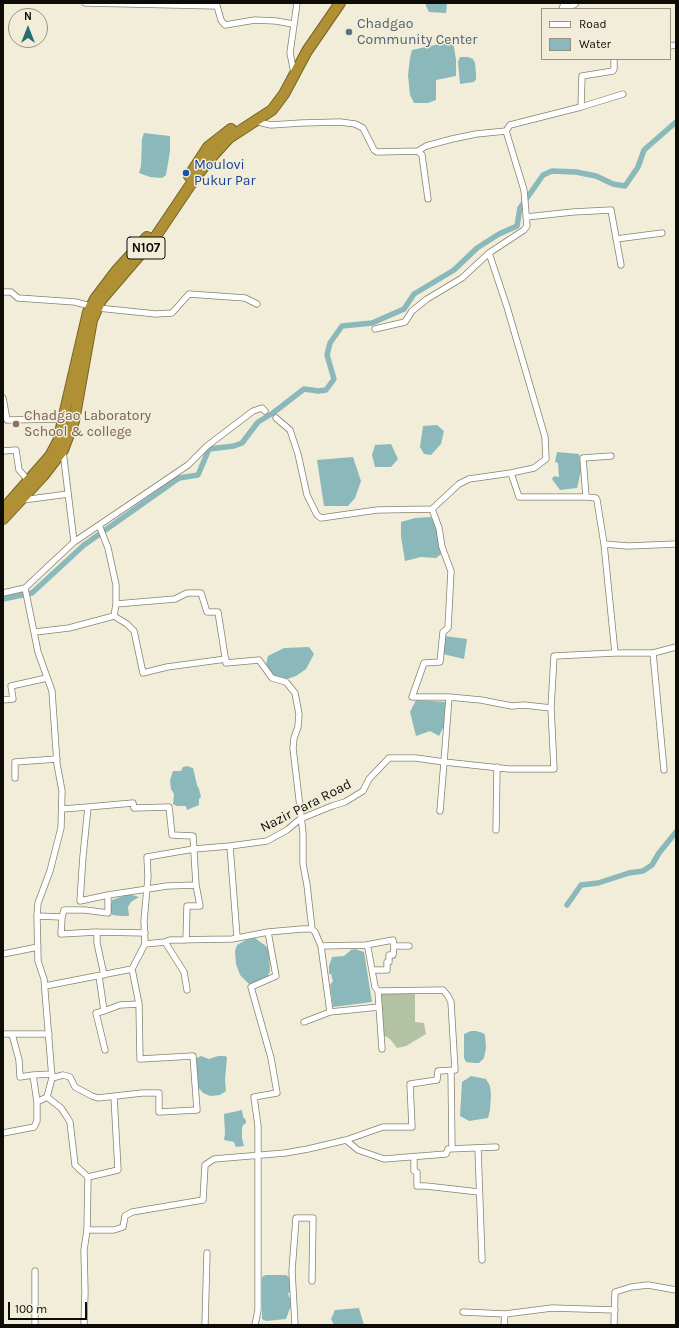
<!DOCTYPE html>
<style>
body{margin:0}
#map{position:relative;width:679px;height:1328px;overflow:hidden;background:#f1edd8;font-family:Karla,sans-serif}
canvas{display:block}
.frame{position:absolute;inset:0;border:4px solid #0d0c06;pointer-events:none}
.legend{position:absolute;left:541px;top:8px;width:130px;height:52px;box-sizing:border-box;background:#f1edd8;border:1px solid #969384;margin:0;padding:5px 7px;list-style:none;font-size:12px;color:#0d0c06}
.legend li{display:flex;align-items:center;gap:8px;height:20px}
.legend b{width:20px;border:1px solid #969384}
.north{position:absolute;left:8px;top:8px;width:40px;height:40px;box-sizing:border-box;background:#f1edd8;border:1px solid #969384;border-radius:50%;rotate:0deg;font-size:11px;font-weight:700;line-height:16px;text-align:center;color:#0d0c06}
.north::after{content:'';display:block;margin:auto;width:14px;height:18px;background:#236f72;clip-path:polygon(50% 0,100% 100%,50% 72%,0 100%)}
.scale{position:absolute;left:8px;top:1302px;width:79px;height:18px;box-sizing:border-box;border:2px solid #0d0c06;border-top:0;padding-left:5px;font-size:12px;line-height:14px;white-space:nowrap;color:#0d0c06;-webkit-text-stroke:3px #f1edd8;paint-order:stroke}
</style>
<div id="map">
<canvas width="679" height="1328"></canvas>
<div class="frame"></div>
<ul class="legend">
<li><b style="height:5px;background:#fff"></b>Road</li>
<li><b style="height:11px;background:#8bb9bb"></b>Water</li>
</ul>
<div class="north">N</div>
<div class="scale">100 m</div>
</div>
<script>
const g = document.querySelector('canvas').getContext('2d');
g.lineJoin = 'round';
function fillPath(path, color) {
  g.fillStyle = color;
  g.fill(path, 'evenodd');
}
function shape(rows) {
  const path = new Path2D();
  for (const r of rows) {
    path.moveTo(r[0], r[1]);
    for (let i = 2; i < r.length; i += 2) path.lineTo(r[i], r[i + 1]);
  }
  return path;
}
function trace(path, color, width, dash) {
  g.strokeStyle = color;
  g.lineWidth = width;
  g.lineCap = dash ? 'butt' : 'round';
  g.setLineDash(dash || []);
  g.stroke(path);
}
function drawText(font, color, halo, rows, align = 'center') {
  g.font = font + ' Karla,sans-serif';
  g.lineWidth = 3;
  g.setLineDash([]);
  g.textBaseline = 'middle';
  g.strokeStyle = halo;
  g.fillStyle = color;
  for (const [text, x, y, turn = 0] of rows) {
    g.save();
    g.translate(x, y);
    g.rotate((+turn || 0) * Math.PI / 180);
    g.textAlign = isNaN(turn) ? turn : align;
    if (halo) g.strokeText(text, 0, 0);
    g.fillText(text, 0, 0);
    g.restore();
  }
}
const green = shape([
 [381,994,415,994,415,1022,424,1023,426,1034,406,1046,397,1048,390,1039,383,1035]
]);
const water = shape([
 [426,3,447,3,446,13,429,12,426,6],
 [453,41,456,60,456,76,436,80,436,100,428,103,414,103,410,95,408,75,410,58,412,50],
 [460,57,468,57,473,59,475,63,476,73,476,79,474,82,460,84,458,62],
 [144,133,170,136,170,151,166,175,162,178,150,177,139,173,141,166,142,139],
 [437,425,444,431,441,444,431,455,424,454,420,447,423,426],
 [391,444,398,459,391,467,375,467,372,455,375,445],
 [557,452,579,454,581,471,577,488,560,490,552,479,554,476,559,477,558,463,555,462],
 [353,457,361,481,355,498,348,506,324,506,317,460],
 [431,517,436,527,441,554,436,558,421,557,405,561,401,537,401,522,415,518],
 [445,636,467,639,464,659,443,654],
 [309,647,314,654,306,669,296,676,287,679,276,679,270,673,266,664,268,656,284,648],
 [416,700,447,702,444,726,439,736,430,731,416,736,410,712],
 [183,767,187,766,193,768,197,785,199,789,201,797,199,799,199,805,187,810,186,806,177,806,173,804,174,794,171,789,170,780,173,771,181,771],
 [126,895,132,895,139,897,131,902,128,907,129,916,121,916,113,915,110,912,112,900],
 [255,938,266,946,269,952,270,971,268,976,254,983,249,984,240,975,236,964,235,951,237,945,246,940],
 [355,949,364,952,372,1002,333,1007,330,985,333,981,331,974,329,974,329,966,332,957,344,956,351,950],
 [471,1031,476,1031,483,1033,485,1035,486,1048,484,1058,479,1063,474,1063,466,1062,464,1058,464,1034],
 [201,1056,209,1059,218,1056,225,1056,227,1057,225,1080,226,1091,220,1095,210,1096,203,1093,197,1086,195,1059],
 [471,1076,486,1079,490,1086,491,1095,490,1110,488,1118,469,1121,460,1116,462,1082],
 [242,1110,243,1117,246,1120,246,1123,243,1125,242,1128,242,1138,244,1146,236,1147,234,1142,224,1140,225,1134,224,1114],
 [266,1275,286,1275,289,1277,290,1292,288,1293,289,1297,290,1298,291,1308,290,1308,286,1319,266,1321,262,1319,262,1278,263,1276],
 [359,1308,364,1325,334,1325,331,1319,335,1310]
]);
const canal = shape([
 [3,599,32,593,84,545,179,478,198,475,209,449,234,446,242,443,258,422,273,413,304,389,318,391,326,390,334,379,327,355,330,343,342,326,372,323,404,309,414,294,454,270,477,248,499,234,517,226,520,208,543,175,552,171,576,172,596,176,613,184,625,186,638,167,644,150,676,122],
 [567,905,581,885,598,883,629,873,643,871,652,865,659,853,676,832]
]);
const street = shape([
 [85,3,217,6,221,20,225,25,255,20,276,21,293,24],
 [562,9,563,6,574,5,576,3],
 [670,46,676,45],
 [294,73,290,53,297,3],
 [581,107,582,76,613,71,614,69,614,59],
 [254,121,271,125,301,123,340,122,355,124,363,128,374,150,377,152,418,151,426,146,452,139,476,134,506,131],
 [418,151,422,155,428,199],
 [526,217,573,212,611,210,621,265],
 [616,239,662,233],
 [489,253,524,230,527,226,524,190,506,131,510,125,581,107,623,94],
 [3,292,11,292,18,298,75,302,98,308,156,314,172,313,189,294,245,298,257,304],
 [375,329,405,322,412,311,427,299,462,278,489,253,507,307,545,437,546,459,534,468,511,473],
 [3,398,7,420,64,419],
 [276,418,290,430,298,454,307,495,317,515,321,518,377,510,432,509,459,484,469,479,511,473,519,497,586,497,596,498,597,500,604,544,615,653],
 [3,451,16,450,19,470,28,480],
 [63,451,74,542],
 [586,497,583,458,611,456],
 [23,500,68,494],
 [432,509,439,528,442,547,451,571,448,628,443,632,440,662,424,663,412,697,449,697],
 [99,525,108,548,116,585,116,604],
 [604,544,628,546,676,544],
 [25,588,38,652,52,691,57,764,62,791,61,828,50,871,38,903,37,916,38,961,44,979,52,1078,47,1097,61,1108,67,1117,70,1122,75,1165,88,1177,87,1230],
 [3,593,25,588,74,542,188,465,207,446,253,411,262,408,265,411],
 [114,616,127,624,134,631,143,673,167,667,226,659],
 [35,632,69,628,114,616,116,604,175,599,187,593,201,593,207,612,218,612,226,663,259,660,272,678,286,682,295,693,299,714,298,727,294,738,293,748,303,833,303,864,307,885,312,929],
 [653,653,664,770],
 [3,700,13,699,11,686,47,678],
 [15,778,15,762,57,759],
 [62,809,88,807,83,856,80,901,108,895],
 [440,811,444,762,509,769,554,769,551,708,554,656,615,653,653,653,676,647],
 [496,830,497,767],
 [230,846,237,937],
 [37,916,62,917,64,910,85,910,108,913,108,895,167,886,196,885,193,836,172,835,169,807,134,808,133,803,88,807],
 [62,917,61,934,97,932,97,943,104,975],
 [97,932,145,933],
 [186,940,187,906,200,906,196,885],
 [165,942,184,972,187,990],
 [145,944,165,942,170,940,232,939,268,932,302,929,312,929,315,932,321,946,366,945,368,948,375,987,378,991,443,990,448,996,451,1002,455,1070,438,1071,437,1080,410,1084,412,1127,383,1127,346,1140],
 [366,945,393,940,394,946],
 [321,946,330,1012,379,1007],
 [3,954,38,947],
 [372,970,387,970,387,962,389,962,389,955,393,955,394,946,409,946],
 [99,976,104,1011,96,1013,105,1050],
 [45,986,132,969,145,944,144,921,148,877,147,857,194,849,230,846,267,841,287,830,300,819,332,806,345,802,363,791,369,779,389,758,416,758,444,762,449,697,481,700,512,706,524,705,551,708],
 [378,991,382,1049],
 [104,1011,120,1005,139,1004],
 [304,1022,330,1012],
 [3,1034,49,1034],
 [12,1034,19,1060,20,1077,33,1075],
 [451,1071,452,1149],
 [52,1078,63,1075,70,1077,75,1087,92,1096,98,1098,142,1093,159,1093,159,1112,197,1110,193,1056,140,1059,139,1004,132,969],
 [37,1102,33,1075,52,1074],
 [3,1133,34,1127,37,1121,37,1102,47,1097],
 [478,1148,482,1260],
 [414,1157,414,1171,417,1172,417,1186,426,1186,479,1192],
 [88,1177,118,1170,114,1096],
 [35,1271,35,1325],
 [463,1312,505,1314,504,1325],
 [505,1314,552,1308,615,1310],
 [84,1325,85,1292,84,1250,87,1230,114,1230,123,1227,125,1216,132,1212,203,1200,205,1165,214,1159,285,1153,308,1149,346,1140,358,1150,384,1159,446,1154,448,1149,496,1147],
 [205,1325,207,1253],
 [255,1325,258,1310,258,1126,254,1097,277,1093,271,1058,251,987,276,976,268,932],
 [295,1325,292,1271,296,1218,313,1218,312,1281],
 [614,1325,615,1292,631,1287,648,1285,676,1290]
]);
const highway = shape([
 [189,176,208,147,231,129],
 [7,505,50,456,58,441,88,312,95,299,117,270,147,237],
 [3,519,43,476,63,450,74,421,92,320,101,300,156,236,195,178,210,159,229,138,272,110,284,94,307,51,340,3]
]);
const markers = [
 [349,32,4,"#5c6f8a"],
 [186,173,4,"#1a4fb4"],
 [16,424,4,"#8d6e63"]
];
const shields = [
 [146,248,38]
];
const shieldNames = [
 ["N107",146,248]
];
const serviceNames = [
 ["Chadgao",357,24],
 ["Community Center",357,40]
];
const transitNames = [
 ["Moulovi",194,165],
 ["Pukur Par",194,181]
];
const educationNames = [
 ["Chadgao Laboratory",24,416],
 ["School & college",24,432]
];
const streetNames = [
 ["Nazir Para Road",306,806,-27]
];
fillPath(green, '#b4c2a4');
fillPath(water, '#8bb9bb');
trace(canal, '#8bb9bb', 5.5);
trace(street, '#86826f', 7);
trace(highway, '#766224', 12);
trace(street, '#fff', 5.5);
trace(highway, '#af9034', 10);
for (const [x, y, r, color] of markers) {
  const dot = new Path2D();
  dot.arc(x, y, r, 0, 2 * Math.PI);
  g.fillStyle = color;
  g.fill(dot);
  trace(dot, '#f1edd8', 1.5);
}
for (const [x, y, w] of shields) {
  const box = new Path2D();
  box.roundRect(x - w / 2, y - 11, w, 22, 3);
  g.fillStyle = '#f1edd8';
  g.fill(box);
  trace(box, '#0d0c06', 1);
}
drawText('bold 13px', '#0d0c06', null, shieldNames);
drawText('14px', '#4e5e75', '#f1edd8', serviceNames, 'left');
drawText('14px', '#164399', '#f1edd8', transitNames, 'left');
drawText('14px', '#785e54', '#f1edd8', educationNames, 'left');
drawText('14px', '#0d0c06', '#f1edd8', streetNames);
</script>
